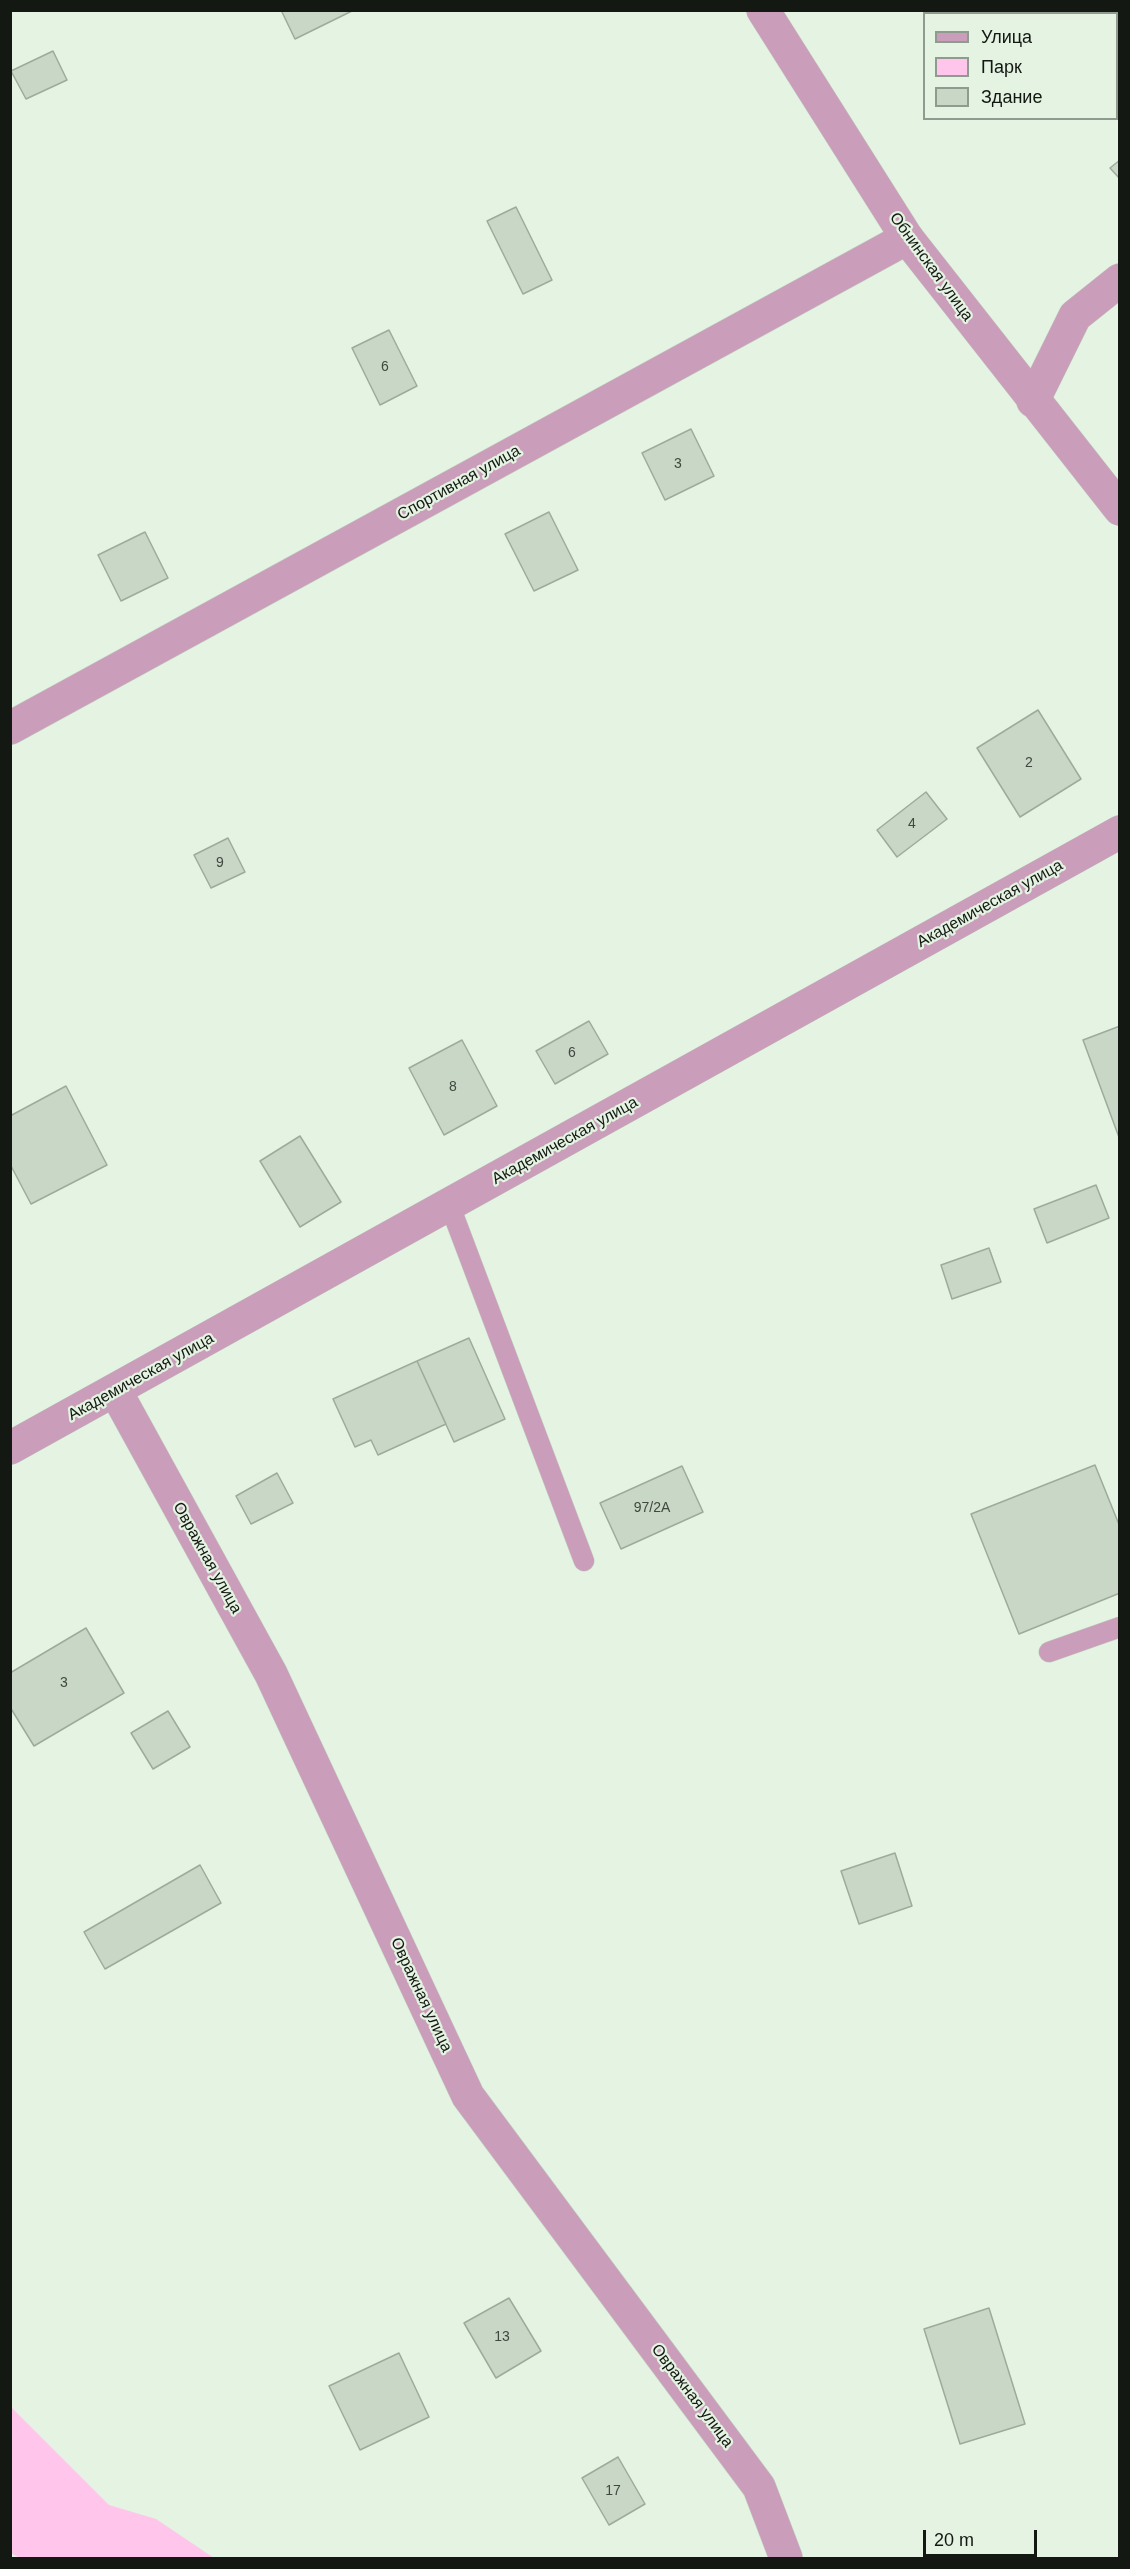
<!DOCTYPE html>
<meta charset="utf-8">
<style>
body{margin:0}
#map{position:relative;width:1130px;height:2569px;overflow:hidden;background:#e4f3e2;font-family:Arial,sans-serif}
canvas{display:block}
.frame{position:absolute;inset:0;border:12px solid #131812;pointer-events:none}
.legend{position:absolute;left:923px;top:12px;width:195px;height:108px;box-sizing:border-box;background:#e4f3e2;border:2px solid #909b8f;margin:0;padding:8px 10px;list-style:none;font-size:18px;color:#131812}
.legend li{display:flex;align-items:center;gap:12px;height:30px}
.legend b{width:30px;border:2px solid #909b8f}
.scale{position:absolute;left:923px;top:2530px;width:114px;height:27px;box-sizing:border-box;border:3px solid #131812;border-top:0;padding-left:8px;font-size:18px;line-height:21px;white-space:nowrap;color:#131812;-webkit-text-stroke:4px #e4f3e2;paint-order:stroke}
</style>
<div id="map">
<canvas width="1130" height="2569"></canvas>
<div class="frame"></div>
<ul class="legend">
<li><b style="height:8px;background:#ca9eba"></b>Улица</li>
<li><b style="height:16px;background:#ffc5ea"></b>Парк</li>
<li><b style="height:16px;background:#c8d7c6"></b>Здание</li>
</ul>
<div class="scale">20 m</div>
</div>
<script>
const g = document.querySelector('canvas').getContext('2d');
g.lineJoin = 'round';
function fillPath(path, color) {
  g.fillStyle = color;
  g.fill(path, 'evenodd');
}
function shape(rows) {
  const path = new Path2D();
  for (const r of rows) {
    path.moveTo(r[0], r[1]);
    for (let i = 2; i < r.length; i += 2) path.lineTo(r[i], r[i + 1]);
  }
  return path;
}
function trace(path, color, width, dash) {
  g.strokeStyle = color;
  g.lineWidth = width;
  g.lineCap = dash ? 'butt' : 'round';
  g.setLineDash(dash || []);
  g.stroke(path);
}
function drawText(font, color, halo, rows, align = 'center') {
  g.font = font + ' Arial,sans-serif';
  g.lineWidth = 4.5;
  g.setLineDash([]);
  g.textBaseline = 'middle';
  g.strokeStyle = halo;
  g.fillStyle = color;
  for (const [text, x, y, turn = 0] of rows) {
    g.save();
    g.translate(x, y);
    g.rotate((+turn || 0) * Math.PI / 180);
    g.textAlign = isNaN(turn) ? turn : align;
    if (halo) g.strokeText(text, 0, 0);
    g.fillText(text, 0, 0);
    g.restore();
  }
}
const green = shape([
 [11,2407,109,2505,156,2519,214,2558,20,2558,11,2553]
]);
const building = shape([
 [281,10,354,10,295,39,281,10],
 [53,51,67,80,26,99,11,71,53,51],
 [1120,160,1120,179,1110,168,1120,160],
 [516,207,552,280,523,294,487,221,516,207],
 [389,330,417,386,380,405,352,348,389,330],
 [691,429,714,476,665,500,642,453,691,429],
 [549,512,578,570,534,591,505,534,549,512],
 [145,532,168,578,121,601,98,555,145,532],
 [1038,710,1081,779,1020,817,977,748,1038,710],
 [926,792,947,819,897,857,877,830,926,792],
 [228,838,245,872,211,888,194,855,228,838],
 [589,1021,608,1054,555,1084,536,1051,589,1021],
 [1120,1026,1120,1140,1083,1040,1120,1026],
 [462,1040,497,1106,444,1135,409,1068,462,1040],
 [66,1086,107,1165,31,1204,10,1164,10,1116,66,1086],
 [300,1136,341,1202,300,1227,260,1161,300,1136],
 [1096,1185,1109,1218,1047,1243,1034,1209,1096,1185],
 [989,1248,1001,1282,952,1299,941,1265,989,1248],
 [469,1338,505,1419,454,1442,417,1361,469,1338],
 [417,1361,446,1424,378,1455,371,1440,355,1447,333,1399,417,1361],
 [1095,1465,1120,1527,1120,1593,1019,1634,971,1514,1095,1465],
 [682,1466,703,1512,621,1549,600,1503,682,1466],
 [277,1473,293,1503,251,1524,236,1496,277,1473],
 [86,1628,124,1693,34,1746,10,1707,10,1673,86,1628],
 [168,1711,190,1747,153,1769,131,1733,168,1711],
 [895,1853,912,1906,859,1924,841,1871,895,1853],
 [200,1865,221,1903,105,1969,84,1932,200,1865],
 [509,2298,541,2351,496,2378,464,2323,509,2298],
 [989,2308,1025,2424,960,2444,924,2329,989,2308],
 [399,2353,429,2417,360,2450,329,2386,399,2353],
 [618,2457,645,2504,609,2525,582,2478,618,2457]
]);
const service = shape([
 [450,1206,584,1561],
 [1049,1652,1120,1627]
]);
const minor = shape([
 [1116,21,1120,24],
 [1033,401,1075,316,1120,280],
 [10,728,907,238],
 [116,1392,271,1674,468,2096,759,2487,786,2558],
 [10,1448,1120,832]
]);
const tertiary = shape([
 [763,10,907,238,1120,509]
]);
const numberNames = [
 ["6",385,367],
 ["3",678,464],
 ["2",1029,763],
 ["4",912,824],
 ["9",220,863],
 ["6",572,1053],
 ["8",453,1087],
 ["97/2А",652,1508],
 ["3",64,1683],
 ["13",502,2337],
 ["17",613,2491]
];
const streetNames = [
 ["Обнинская улица",931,267,54],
 ["Спортивная улица",459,483,-29],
 ["Академическая улица",990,904,-29],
 ["Академическая улица",565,1141,-29],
 ["Академическая улица",141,1377,-29],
 ["Овражная улица",207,1558,61],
 ["Овражная улица",421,1995,65],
 ["Овражная улица",692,2396,53]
];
fillPath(green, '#ffc5ea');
fillPath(building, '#c8d7c6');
trace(building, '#9eab9c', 1.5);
trace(service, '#c3d0c1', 21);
trace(minor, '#c3d0c1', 34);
trace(tertiary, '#c3d0c1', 34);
trace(service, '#ca9eba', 20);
trace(minor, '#ca9eba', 33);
trace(tertiary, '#ca9eba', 33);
drawText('14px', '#40483f', null, numberNames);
drawText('16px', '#131812', '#e4f3e2', streetNames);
</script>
